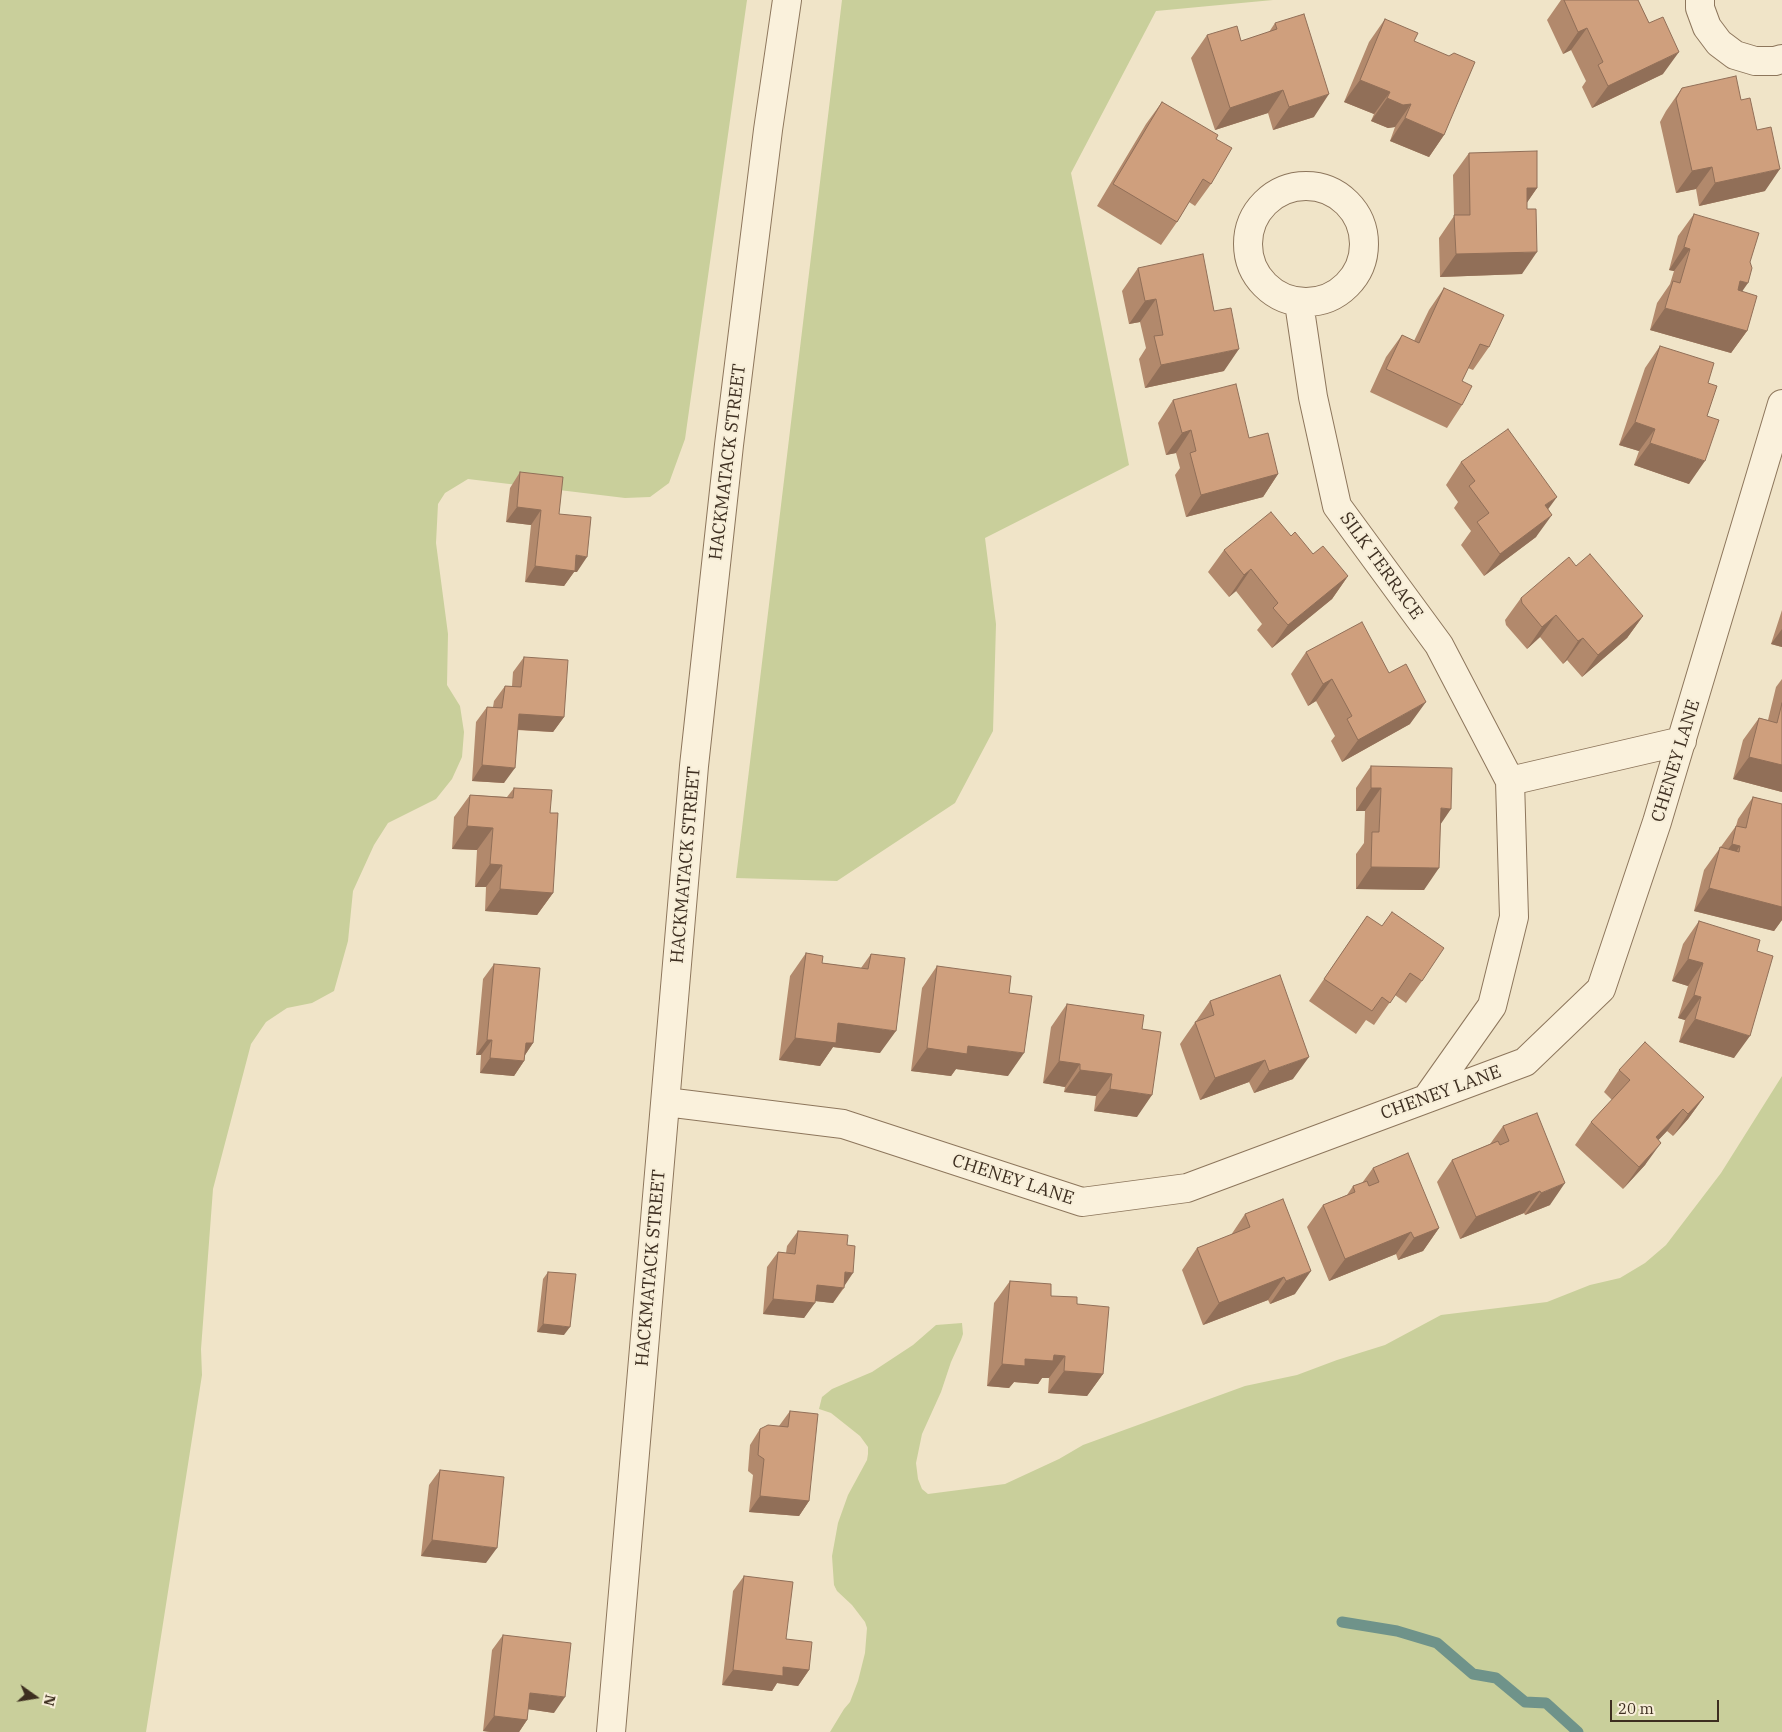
<!DOCTYPE html>
<style>
body{margin:0}
#map{position:relative;width:1782px;height:1732px;overflow:hidden;background:#f0e4c8;font-family:"IBM Plex Serif",serif}
canvas{display:block}
.north{position:absolute;left:10px;top:1672px;width:50px;height:50px;-webkit-text-stroke:4px #f7eed8;paint-order:stroke;rotate:103deg;font-size:14px;font-weight:700;line-height:20px;text-align:center;color:#3d2e20}
.north::after{content:'';display:block;margin:auto;width:18px;height:22px;background:#3d2e20;clip-path:polygon(50% 0,100% 100%,50% 72%,0 100%)}
.scale{position:absolute;left:1610px;top:1700px;width:109px;height:22px;box-sizing:border-box;border:2px solid #3d2e20;border-top:0;padding-left:6px;font-size:15px;line-height:18px;white-space:nowrap;color:#3d2e20;-webkit-text-stroke:4px #f7eed8;paint-order:stroke}
</style>
<div id="map">
<canvas width="1782" height="1732"></canvas>
<div class="north">N</div>
<div class="scale">20 m</div>
</div>
<script>
const g = document.querySelector('canvas').getContext('2d');
g.lineJoin = 'round';
function fillPath(path, color) {
  g.fillStyle = color;
  g.fill(path, 'evenodd');
}
function shape(rows) {
  const path = new Path2D();
  for (const r of rows) {
    if (r.length === 3) {
      path.moveTo(r[0] + r[2], r[1]);
      path.arc(r[0], r[1], r[2], 0, 2 * Math.PI);
      continue;
    }
    path.moveTo(r[0], r[1]);
    for (let i = 2; i < r.length; i += 2) path.lineTo(r[i], r[i + 1]);
  }
  return path;
}
function trace(path, color, width, dash) {
  g.strokeStyle = color;
  g.lineWidth = width;
  g.lineCap = dash ? 'butt' : 'round';
  g.setLineDash(dash || []);
  g.stroke(path);
}
function drawText(font, color, halo, rows, align = 'center') {
  g.font = font + ' "IBM Plex Serif",serif';
  g.lineWidth = 4;
  g.setLineDash([]);
  g.textBaseline = 'middle';
  g.strokeStyle = halo;
  g.fillStyle = color;
  for (const [text, x, y, turn = 0] of rows) {
    g.save();
    g.translate(x, y);
    g.rotate((+turn || 0) * Math.PI / 180);
    g.textAlign = isNaN(turn) ? turn : align;
    if (halo) g.strokeText(text, 0, 0);
    g.fillText(text, 0, 0);
    g.restore();
  }
}
const green = shape([
 [0,0,747,0,685,439,669,483,650,497,625,498,468,479,445,493,438,504,436,543,448,634,447,685,460,706,464,732,462,757,452,779,436,799,388,823,374,845,353,891,348,941,334,991,312,1003,287,1008,266,1022,251,1044,213,1189,201,1349,202,1375,146,1732,0,1732],
 [842,0,1273,0,1156,11,1071,173,1129,465,985,538,996,624,993,731,955,803,837,881,736,878],
 [1782,1076,1782,1732,830,1732,844,1709,850,1702,858,1681,865,1653,867,1628,865,1622,852,1605,837,1591,834,1585,832,1556,838,1523,848,1495,867,1460,868,1454,868,1447,860,1436,831,1413,819,1409,822,1397,832,1389,872,1372,913,1345,936,1325,962,1323,963,1334,961,1340,951,1362,941,1392,922,1434,916,1463,918,1479,922,1489,928,1494,1005,1484,1059,1459,1083,1445,1245,1386,1297,1375,1337,1360,1385,1345,1441,1315,1547,1302,1590,1285,1620,1278,1645,1263,1666,1245,1721,1173]
]);
const stream = shape([
 [1342,1622,1397,1631,1437,1643,1473,1674,1496,1678,1525,1702,1546,1703,1578,1732]
]);
const minor = shape([
 [1700,0,1700,8,1707,27,1719,43,1735,55,1755,61,1775,61,1782,59],
 [1306,244,58],
 [1299,303,1313,397,1337,506,1439,645,1510,781,1514,917,1492,1006,1427,1098],
 [1510,781,1682,741],
 [666,1102,843,1124,1082,1202,1187,1188,1525,1062,1601,989,1657,822,1782,404],
 [611,1732,694,766,729,445,768,130,787,0]
]);
const wall = shape([
 [1561,0,1638,0,1649,23,1663,74,1592,108,1582,87,1586,81,1571,50,1563,54,1547,20],
 [1385,19,1414,41,1444,135,1429,157,1390,141,1395,127,1388,128,1371,121,1374,114,1344,102,1369,42],
 [1275,23,1314,117,1273,130,1268,113,1215,130,1191,58,1207,35,1241,41,1269,32],
 [1682,88,1765,191,1699,206,1696,189,1676,193,1660,122,1666,111],
 [1162,102,1216,139,1211,184,1195,206,1189,202,1177,222,1161,245,1097,206,1146,124],
 [1469,153,1537,188,1527,202,1522,274,1440,277,1439,238,1454,216,1453,175],
 [1694,214,1750,262,1742,292,1747,331,1731,353,1650,330,1657,303,1670,284,1674,271,1669,270,1678,236],
 [1138,268,1224,371,1145,388,1139,359,1146,348,1140,322,1129,324,1122,291],
 [1444,288,1489,347,1473,370,1468,368,1462,381,1462,405,1447,428,1370,392,1386,357,1402,335,1414,341,1429,310],
 [1660,346,1708,383,1707,416,1689,484,1634,465,1639,451,1619,445,1645,368],
 [1173,400,1249,438,1278,474,1263,497,1186,517,1175,475,1180,468,1176,453,1166,455,1158,423],
 [1461,462,1548,510,1536,537,1484,576,1461,545,1471,531,1454,508,1458,502,1446,485],
 [520,472,559,514,577,572,574,572,564,586,525,582,531,525,506,522,510,488],
 [1291,536,1313,554,1348,576,1332,599,1272,648,1257,630,1262,624,1236,591,1229,597,1208,572,1224,550],
 [1576,566,1643,616,1627,638,1582,677,1567,660,1563,664,1540,637,1527,649,1506,625,1505,620,1521,598],
 [1782,610,1782,647,1771,644],
 [1306,652,1410,724,1342,762,1331,741,1335,736,1316,701,1308,706,1291,674],
 [524,657,564,717,553,732,517,730,504,783,472,781,476,722,487,707,493,707,494,701,505,686,512,686,513,672],
 [1782,679,1782,792,1733,779,1743,740,1759,718,1768,720,1776,687],
 [1371,766,1440,824,1424,890,1356,889,1356,854,1364,843,1365,811,1356,811,1356,788],
 [514,788,550,813,553,893,537,915,485,911,486,887,475,887,477,850,452,849,454,817,470,795,507,797],
 [1753,797,1782,804,1782,920,1774,931,1694,911,1704,870,1736,826,1738,819],
 [1367,916,1422,981,1406,1003,1395,995,1374,1025,1366,1020,1356,1034,1309,1001],
 [1699,921,1757,951,1734,1058,1679,1042,1685,1020,1678,1018,1688,986,1672,981,1683,944],
 [806,953,822,963,861,968,871,954,880,1053,833,1047,820,1066,779,1060,790,976],
 [494,964,533,1043,525,1055,524,1061,514,1076,480,1073,481,1055,476,1055,483,979],
 [937,966,1009,993,1008,1076,956,1069,951,1076,911,1071,922,988],
 [1210,1001,1293,1079,1254,1093,1249,1082,1200,1100,1180,1044],
 [1067,1004,1142,1029,1137,1117,1094,1111,1096,1096,1064,1092,1065,1087,1043,1083,1051,1027],
 [1619,1070,1704,1097,1688,1119,1673,1136,1667,1131,1658,1140,1645,1165,1623,1189,1575,1145,1591,1122,1612,1100,1604,1092],
 [1503,1126,1550,1205,1525,1215,1524,1213,1460,1239,1437,1182,1452,1160,1490,1144],
 [1373,1168,1439,1228,1423,1251,1398,1260,1396,1254,1329,1281,1307,1227,1323,1205,1347,1195,1353,1186,1362,1183],
 [1245,1214,1295,1294,1270,1304,1268,1300,1203,1325,1182,1270,1197,1248,1231,1235],
 [798,1231,847,1245,844,1288,833,1303,815,1301,804,1318,763,1314,767,1267,778,1252,786,1253,787,1246],
 [548,1272,564,1335,537,1332,543,1279],
 [1010,1281,1051,1296,1077,1304,1103,1374,1087,1396,1048,1393,1049,1378,1042,1378,1038,1384,1014,1382,1009,1388,987,1386,994,1303],
 [790,1411,809,1501,799,1516,749,1512,753,1475,748,1471,750,1445,760,1429,779,1426],
 [440,1470,486,1563,421,1556,429,1485],
 [744,1576,786,1639,809,1670,798,1686,777,1683,772,1691,722,1685,733,1591],
 [503,1635,554,1713,528,1709,527,1720,519,1732,491,1732,483,1731,492,1650]
]);
const shadedWall = shape([
 [1587,28,1571,50,1563,54,1578,32],
 [1679,52,1663,74,1592,108,1608,86],
 [1360,80,1390,92,1374,114,1344,102],
 [1283,90,1268,113,1215,130,1230,108],
 [1329,94,1314,117,1273,130,1289,107],
 [1387,98,1411,104,1395,127,1388,128,1371,121],
 [1405,118,1444,135,1429,157,1390,141],
 [1712,167,1696,189,1676,193,1692,171],
 [1780,169,1765,191,1699,206,1715,183],
 [1527,188,1537,188,1522,210],
 [1684,247,1690,249,1674,271,1669,270],
 [1537,252,1522,274,1440,277,1456,254],
 [1740,281,1748,283,1732,306],
 [1156,299,1140,322,1129,324,1145,301],
 [1665,308,1747,331,1731,353,1650,330],
 [1239,349,1224,371,1145,388,1161,365],
 [1635,422,1655,429,1639,451,1619,445],
 [1191,430,1176,453,1166,455,1182,433],
 [1650,443,1705,461,1689,484,1634,465],
 [1278,474,1263,497,1186,517,1201,495],
 [1557,497,1541,519,1545,505],
 [517,507,541,510,531,525,506,522],
 [1552,515,1536,537,1484,576,1500,554],
 [576,555,587,557,577,572,574,572,564,586,525,582,535,566],
 [1251,569,1236,591,1229,597,1244,575],
 [1348,576,1332,599,1272,648,1288,625],
 [1556,615,1540,637,1527,649,1542,627],
 [1643,616,1627,638,1582,677,1598,655],
 [1782,629,1782,647,1771,644],
 [1583,638,1567,660,1563,664,1578,641],
 [1332,679,1316,701,1308,706,1323,684],
 [1426,702,1410,724,1342,762,1358,740],
 [519,714,564,717,553,732,508,729],
 [1749,757,1782,765,1782,792,1733,779],
 [482,765,515,768,504,783,472,781],
 [1371,788,1381,788,1365,811,1356,811],
 [1441,808,1451,809,1436,831],
 [467,826,493,828,477,850,452,849],
 [1732,844,1740,846,1725,868,1716,866],
 [490,864,502,865,486,887,475,887],
 [1371,867,1439,868,1424,890,1356,889],
 [1709,888,1782,907,1782,920,1774,931,1694,911],
 [500,889,553,893,537,915,485,911],
 [1688,959,1703,963,1688,986,1672,981],
 [1694,995,1701,997,1685,1020,1678,1018],
 [1695,1019,1750,1036,1734,1058,1679,1042],
 [838,1023,896,1031,880,1053,833,1047,820,1066,779,1060,795,1038],
 [487,1040,492,1040,481,1055,476,1055],
 [526,1043,533,1043,523,1058],
 [968,1046,1024,1053,1008,1076,956,1069,951,1076,911,1071,927,1048],
 [1309,1057,1293,1079,1254,1093,1269,1071],
 [490,1058,524,1061,514,1076,480,1073],
 [1265,1060,1249,1082,1200,1100,1215,1078],
 [1059,1061,1080,1064,1065,1087,1043,1083],
 [1080,1070,1112,1074,1096,1096,1064,1092],
 [1110,1089,1152,1095,1137,1117,1094,1111],
 [1704,1097,1688,1119,1673,1136,1688,1114],
 [1683,1109,1667,1131,1640,1160,1656,1137],
 [1661,1143,1645,1165,1623,1189,1639,1167],
 [1565,1183,1550,1205,1525,1215,1541,1193],
 [1540,1191,1524,1213,1460,1239,1476,1217],
 [1439,1228,1423,1251,1398,1260,1414,1238],
 [1411,1232,1396,1254,1329,1281,1345,1259],
 [1311,1271,1295,1294,1270,1304,1286,1281],
 [845,1272,853,1273,833,1303,806,1300,817,1285],
 [1284,1277,1268,1300,1203,1325,1219,1303],
 [773,1299,815,1303,804,1318,763,1314],
 [543,1324,570,1327,564,1335,537,1332],
 [1054,1355,1065,1356,1049,1378,1042,1378,1038,1384,1014,1382,1009,1388,987,1386,1002,1364,1025,1359],
 [1064,1371,1103,1374,1087,1396,1048,1393],
 [760,1496,809,1501,799,1516,749,1512],
 [432,1540,497,1548,486,1563,421,1556],
 [783,1667,809,1670,798,1686,777,1683,772,1691,722,1685,733,1670],
 [530,1693,565,1697,554,1713,520,1708],
 [494,1716,527,1720,519,1732,491,1732,483,1731]
]);
const building = shape([
 [1564,0,1638,0,1649,23,1663,17,1679,52,1608,86,1598,65,1603,62,1587,28,1578,32,1564,0],
 [1304,14,1329,94,1289,107,1283,90,1230,108,1207,35,1237,26,1241,41,1277,29,1275,23,1304,14],
 [1385,19,1418,33,1414,41,1449,56,1454,53,1475,62,1444,135,1405,118,1411,104,1403,105,1387,98,1390,92,1360,80,1385,19],
 [1736,76,1741,100,1750,98,1757,130,1771,127,1780,169,1715,183,1712,167,1692,171,1676,99,1682,88,1736,76],
 [1162,102,1218,135,1216,139,1232,148,1211,184,1203,179,1177,222,1113,184,1162,102],
 [1537,151,1537,188,1527,188,1527,209,1536,209,1537,252,1456,254,1454,215,1470,215,1469,153,1537,151],
 [1694,214,1759,233,1750,262,1752,268,1748,283,1740,281,1738,290,1757,296,1747,331,1665,308,1673,281,1680,283,1690,249,1684,247,1694,214],
 [1203,254,1214,311,1231,308,1239,349,1161,365,1154,336,1163,335,1156,299,1145,301,1138,268,1203,254],
 [1444,288,1504,315,1489,347,1480,344,1462,381,1472,386,1462,405,1386,369,1402,335,1419,343,1444,288],
 [1660,346,1714,363,1708,383,1717,386,1707,416,1719,420,1705,461,1650,443,1655,429,1635,422,1660,346],
 [1236,384,1249,438,1268,433,1278,474,1201,495,1190,453,1196,451,1191,430,1182,433,1173,400,1236,384],
 [1508,429,1557,497,1545,505,1552,515,1500,554,1477,522,1489,513,1469,486,1475,481,1461,462,1508,429],
 [520,472,563,477,559,514,591,517,587,557,576,555,575,571,535,566,541,510,517,507,520,472],
 [1271,512,1291,536,1295,532,1313,554,1323,546,1348,576,1288,625,1273,608,1278,603,1251,569,1244,575,1224,550,1271,512],
 [1590,554,1643,616,1598,655,1583,638,1578,641,1556,615,1542,627,1522,603,1521,598,1569,557,1576,566,1590,554],
 [1362,622,1389,673,1406,664,1426,702,1358,740,1347,719,1352,716,1332,679,1323,684,1306,652,1362,622],
 [524,657,568,660,564,717,519,714,515,768,482,765,487,707,502,708,505,686,521,687,524,657],
 [1782,703,1782,765,1749,757,1759,718,1777,723,1782,703],
 [1371,766,1452,768,1451,809,1441,808,1439,868,1371,867,1372,832,1379,832,1381,788,1371,788,1371,766],
 [514,788,552,790,550,813,558,813,553,893,500,889,502,865,490,864,493,828,467,826,470,795,513,798,514,788],
 [1753,797,1782,804,1782,907,1709,888,1720,847,1739,852,1740,846,1732,844,1736,826,1746,828,1753,797],
 [1392,912,1444,948,1422,981,1410,973,1390,1003,1382,997,1372,1011,1324,979,1367,916,1382,926,1392,912],
 [1699,921,1760,940,1757,951,1773,956,1750,1036,1695,1019,1701,997,1694,995,1703,963,1688,959,1699,921],
 [806,953,823,956,822,963,868,969,871,954,905,958,896,1031,838,1023,836,1043,795,1038,806,953],
 [494,964,540,968,533,1043,526,1043,524,1061,490,1058,492,1040,487,1040,494,964],
 [937,966,1011,976,1009,993,1032,996,1024,1053,968,1046,967,1054,927,1048,937,966],
 [1280,975,1309,1057,1269,1071,1265,1060,1215,1078,1195,1022,1214,1015,1210,1001,1280,975],
 [1067,1004,1144,1015,1142,1029,1161,1032,1152,1095,1110,1089,1112,1074,1080,1070,1080,1064,1059,1061,1067,1004],
 [1645,1042,1704,1097,1688,1114,1683,1109,1656,1137,1661,1143,1639,1167,1591,1122,1630,1080,1619,1070,1645,1042],
 [1537,1113,1565,1183,1541,1193,1540,1191,1476,1217,1452,1160,1498,1141,1500,1145,1509,1141,1503,1126,1537,1113],
 [1408,1153,1439,1228,1414,1238,1411,1232,1345,1259,1323,1205,1355,1192,1353,1186,1367,1181,1369,1186,1379,1182,1373,1168,1408,1153],
 [1283,1199,1311,1271,1286,1281,1284,1277,1219,1303,1197,1248,1250,1227,1245,1214,1283,1199],
 [798,1231,848,1235,847,1245,855,1246,853,1273,845,1272,844,1288,817,1285,815,1303,773,1299,778,1252,795,1254,798,1231],
 [548,1272,576,1274,570,1327,543,1324,548,1272],
 [1010,1281,1051,1284,1051,1296,1077,1297,1077,1304,1109,1307,1103,1374,1064,1371,1065,1356,1054,1355,1053,1361,1025,1359,1025,1366,1002,1364,1010,1281],
 [790,1411,818,1414,809,1501,760,1496,764,1459,758,1455,760,1429,768,1425,788,1427,790,1411],
 [440,1470,504,1477,497,1548,432,1540,440,1470],
 [744,1576,793,1582,786,1639,812,1642,809,1670,783,1667,783,1676,733,1670,744,1576],
 [503,1635,571,1643,565,1697,530,1693,527,1720,494,1716,503,1635]
]);
const streetNames = [
 ["HACKMATACK STREET",728,462,-83],
 ["SILK TERRACE",1381,566,54],
 ["CHENEY LANE",1676,761,-73],
 ["HACKMATACK STREET",686,865,-85],
 ["CHENEY LANE",1441,1093,-20],
 ["CHENEY LANE",1013,1180,18],
 ["HACKMATACK STREET",651,1268,-85]
];
fillPath(green, '#c9cf9b');
trace(stream, '#6f938a', 11);
trace(minor, '#8d765c', 30);
trace(minor, '#faf1dc', 28);
fillPath(wall, '#b2896c');
fillPath(shadedWall, '#916f58');
fillPath(building, '#cf9f7d');
trace(building, '#916f58', 1);
drawText('18px', '#3d2e20', '#f7eed8', streetNames);
</script>
